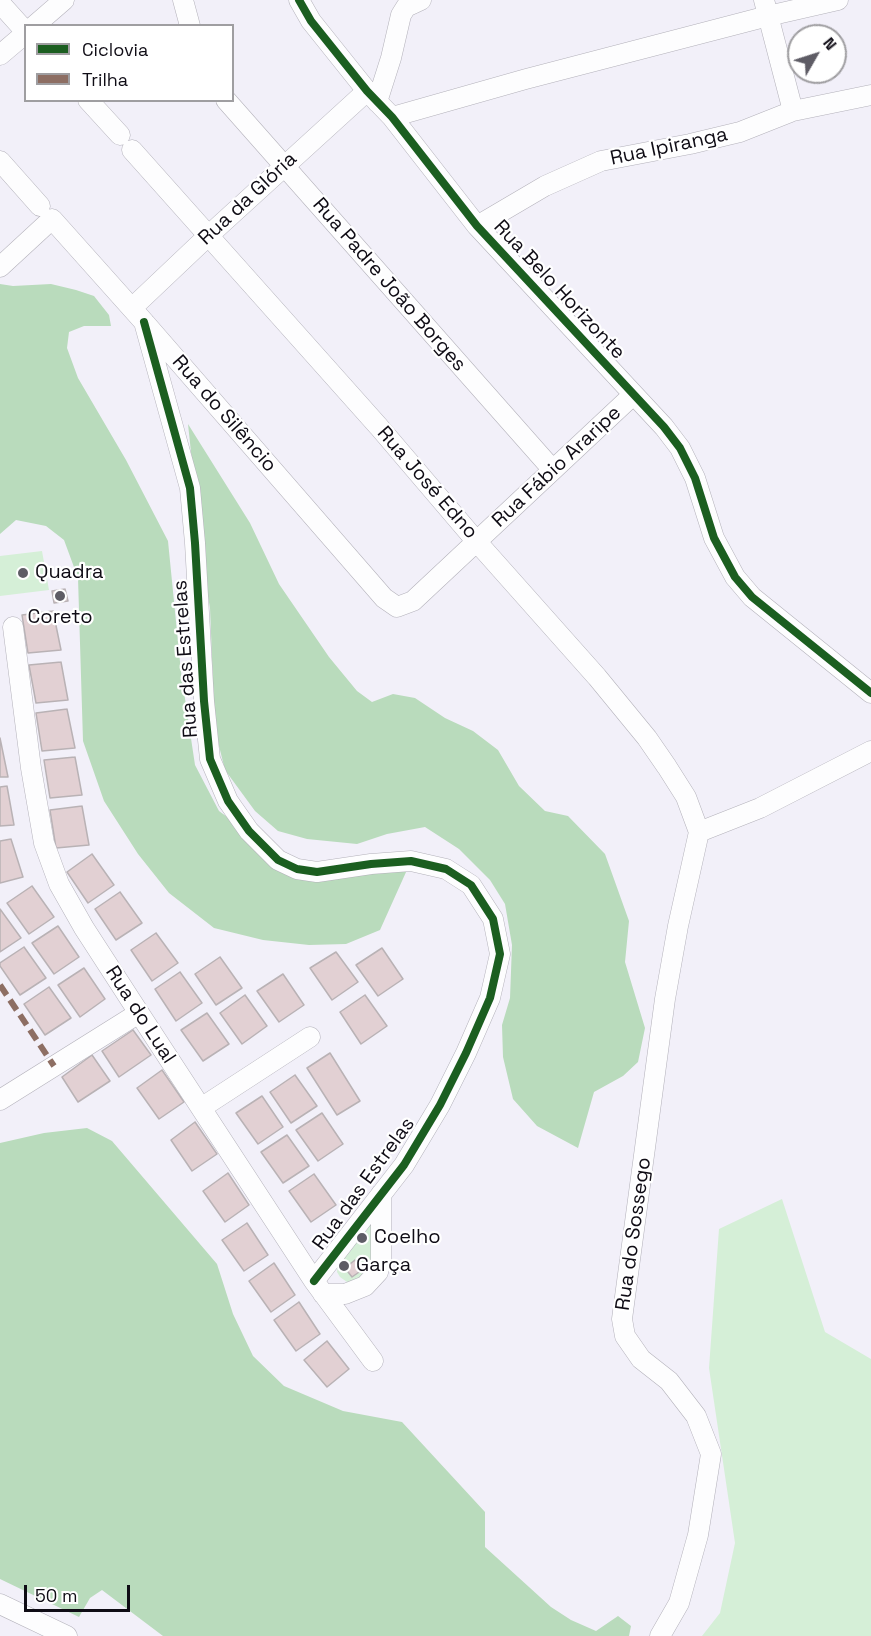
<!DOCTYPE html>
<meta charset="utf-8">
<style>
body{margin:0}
#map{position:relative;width:871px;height:1636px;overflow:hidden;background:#f2f0f9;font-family:"Space Grotesk",sans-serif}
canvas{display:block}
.legend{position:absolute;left:24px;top:24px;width:210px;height:78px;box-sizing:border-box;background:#fff;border:2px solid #9f9ea1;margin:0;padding:8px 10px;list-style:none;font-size:18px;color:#0f0c15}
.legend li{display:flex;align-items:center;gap:12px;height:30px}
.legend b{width:30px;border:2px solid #9f9ea1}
.north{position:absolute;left:787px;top:24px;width:60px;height:60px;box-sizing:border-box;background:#fff;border:2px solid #9f9ea1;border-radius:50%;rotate:51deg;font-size:16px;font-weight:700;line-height:24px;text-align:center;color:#0f0c15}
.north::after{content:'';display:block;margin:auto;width:21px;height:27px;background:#5e5c65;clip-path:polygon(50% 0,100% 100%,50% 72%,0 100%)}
.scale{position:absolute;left:24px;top:1585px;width:106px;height:27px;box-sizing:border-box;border:3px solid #0f0c15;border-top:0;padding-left:8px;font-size:18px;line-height:21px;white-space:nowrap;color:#0f0c15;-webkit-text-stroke:4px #fff;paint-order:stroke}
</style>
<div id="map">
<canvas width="871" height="1636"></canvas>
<ul class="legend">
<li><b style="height:8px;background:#1b5e20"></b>Ciclovia</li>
<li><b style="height:8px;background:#8d6e63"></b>Trilha</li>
</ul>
<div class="north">N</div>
<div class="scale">50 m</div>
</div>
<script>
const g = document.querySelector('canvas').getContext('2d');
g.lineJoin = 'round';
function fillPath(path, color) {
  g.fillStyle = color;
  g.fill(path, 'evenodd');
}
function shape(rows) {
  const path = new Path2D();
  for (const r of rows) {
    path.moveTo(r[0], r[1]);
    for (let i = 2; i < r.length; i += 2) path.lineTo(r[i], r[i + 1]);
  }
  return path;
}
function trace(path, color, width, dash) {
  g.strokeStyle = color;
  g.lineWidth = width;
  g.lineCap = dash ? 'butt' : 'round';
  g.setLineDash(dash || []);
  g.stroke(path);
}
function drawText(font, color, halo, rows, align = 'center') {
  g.font = font + ' "Space Grotesk",sans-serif';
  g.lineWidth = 4.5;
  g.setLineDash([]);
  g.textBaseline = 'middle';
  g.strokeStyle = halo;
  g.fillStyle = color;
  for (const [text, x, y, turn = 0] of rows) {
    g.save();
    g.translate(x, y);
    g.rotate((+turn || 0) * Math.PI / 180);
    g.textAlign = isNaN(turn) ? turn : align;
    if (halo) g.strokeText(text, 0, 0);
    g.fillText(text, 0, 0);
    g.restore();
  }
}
const green = shape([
 [42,551,49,590,0,596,0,556],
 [782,1199,825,1332,871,1359,871,1636,702,1636,720,1613,735,1543,709,1368,719,1229],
 [374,1217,371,1268,352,1284,347,1282,340,1277,337,1272,338,1264]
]);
const forest = shape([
 [0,284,13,286,51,284,76,290,94,296,109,315,111,326,84,326,69,332,67,348,78,378,126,460,168,541,181,672,195,765,219,811,297,869,411,861,380,930,346,944,309,945,263,940,214,928,169,893,138,854,104,801,83,741,78,578,64,540,46,526,16,520,0,534],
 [188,424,250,523,279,584,329,657,357,691,372,702,393,694,415,698,445,718,473,731,498,750,519,786,545,811,568,816,605,854,629,921,625,962,645,1028,638,1062,623,1076,594,1092,578,1148,537,1126,513,1099,503,1057,502,1025,510,998,512,945,505,904,490,880,459,849,425,827,387,834,357,844,307,839,278,831,255,811,225,770,218,742,214,709,210,608,204,574],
 [87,1128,112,1141,217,1264,233,1314,253,1356,284,1386,343,1411,402,1422,485,1512,485,1547,551,1607,571,1620,596,1631,618,1616,631,1626,629,1636,163,1636,102,1590,90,1598,79,1617,0,1579,0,1143,44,1133]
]);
const building = shape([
 [65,589,68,601,54,603,52,591,65,589],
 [53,611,61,650,28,653,22,615,53,611],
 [61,662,68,700,36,703,29,665,61,662],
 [67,709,75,748,42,751,36,713,67,709],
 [0,738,8,777,0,777,0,738],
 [75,757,82,795,50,798,44,760,75,757],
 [7,786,14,825,0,826,0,787,7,786],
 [82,806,89,845,56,848,50,810,82,806],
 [11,839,23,877,0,883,0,841,11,839],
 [92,854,114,885,88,903,67,872,92,854],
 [32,886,54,917,29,934,7,903,32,886],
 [120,892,142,923,116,940,95,909,120,892],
 [0,909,21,938,0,952,0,909],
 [58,926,79,957,54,974,32,943,58,926],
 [156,933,178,963,152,981,131,950,156,933],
 [24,947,46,978,20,995,0,966,0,963,24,947],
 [382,948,403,979,378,996,356,965,382,948],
 [336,952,358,982,332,1000,310,968,336,952],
 [220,957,242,988,216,1005,195,974,220,957],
 [84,968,105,999,80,1017,58,985,84,968],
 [180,972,202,1003,176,1021,155,989,180,972],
 [283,974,304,1005,279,1022,257,991,283,974],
 [49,987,71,1018,45,1035,24,1004,49,987],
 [245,995,267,1026,242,1044,220,1013,245,995],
 [365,995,387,1026,361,1044,340,1012,365,995],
 [207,1013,229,1044,203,1061,181,1030,207,1013],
 [133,1030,151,1055,119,1077,102,1051,133,1030],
 [330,1053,360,1101,337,1115,307,1068,330,1053],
 [92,1055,110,1081,78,1102,62,1077,92,1055],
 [162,1070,184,1102,159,1119,137,1088,162,1070],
 [295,1075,317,1106,291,1123,270,1092,295,1075],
 [262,1096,283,1127,258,1144,236,1113,262,1096],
 [322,1113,343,1144,318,1161,296,1130,322,1113],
 [195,1122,217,1154,192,1171,171,1140,195,1122],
 [287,1135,309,1166,283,1183,261,1152,287,1135],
 [228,1173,249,1205,225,1222,203,1191,228,1173],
 [314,1174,336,1205,311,1222,289,1191,314,1174],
 [247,1223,268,1255,244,1271,222,1240,247,1223],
 [355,1260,362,1270,352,1277,345,1268,355,1260],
 [274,1263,295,1295,271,1312,249,1281,274,1263],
 [299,1302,320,1334,296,1351,274,1320,299,1302],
 [327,1341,349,1369,327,1387,304,1360,327,1341]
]);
const minor = shape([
 [183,0,190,26],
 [299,0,311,21,367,91,392,117,477,226,664,427,680,448,695,478,714,538,735,577,752,597,871,693],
 [764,0,793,111],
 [0,3,26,32],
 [34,26,64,0],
 [0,55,26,33],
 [88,100,120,135],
 [226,100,552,469],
 [377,102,391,58,401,15,406,7,421,0],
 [392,117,526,79,768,16,838,0],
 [132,150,379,427,477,542,597,677,647,738,667,767,686,797,699,832],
 [0,161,40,206],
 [477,226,545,186,601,161,690,144,740,132,793,111,871,95],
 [0,267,52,219,144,322,384,598,397,607,413,601,633,395],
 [132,308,208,236,367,91],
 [144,322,190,488,195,543,204,701,210,759,228,801,249,831,278,860,297,869,317,872,371,864,411,861,446,869,471,885,493,919,500,954,490,998,466,1053,440,1105,404,1165,314,1281],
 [13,627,31,768,44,843,59,884,84,928,139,1013,314,1281,373,1361],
 [699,832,760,808,871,751],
 [0,1100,139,1013],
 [201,1108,310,1037],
 [323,1294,345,1294,365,1286,378,1272,381,1260,381,1194],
 [0,1604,67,1636],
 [660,1636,679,1603,698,1535,711,1454,696,1416,669,1381,641,1359,625,1336,622,1319,665,999,678,926,699,832]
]);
const quiet = shape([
 [0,985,54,1066]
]);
const cycleway = shape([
 [299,0,311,21,367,91,392,117,477,226,664,427,680,448,695,478,714,538,735,577,752,597,871,693],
 [144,322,190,488,195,543,204,701,210,759,228,801,249,831,278,860,297,869,317,872,371,864,411,861,446,869,471,885,493,919,500,954,490,998,466,1053,440,1105,404,1165,314,1281]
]);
const markers = [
 [23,573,6,"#5e5c65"],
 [60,596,6,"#5e5c65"],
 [362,1238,6,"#5e5c65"],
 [344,1266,6,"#5e5c65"]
];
const streetNames = [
 ["Rua Ipiranga",669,147,-12],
 ["Rua da Glória",248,199,-43],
 ["Rua Padre João Borges",389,285,49],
 ["Rua Belo Horizonte",559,290,47],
 ["Rua do Silêncio",224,414,49],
 ["Rua Fábio Araripe",557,467,-43],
 ["Rua José Edno",427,483,49],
 ["Rua das Estrelas",186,659,-94],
 ["Rua do Lual",140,1015,57],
 ["Rua das Estrelas",364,1184,-54],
 ["Rua do Sossego",634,1234,-82]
];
const poiNames = [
 ["Quadra",35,573],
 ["Coreto",60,618,"center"],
 ["Coelho",374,1238],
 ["Garça",356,1266]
];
fillPath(green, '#d5efd7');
fillPath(forest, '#b9dbbc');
fillPath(building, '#e2d0d3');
trace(building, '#b9b2b5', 1.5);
trace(minor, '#b3b1ba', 21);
trace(minor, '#fdfdfe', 20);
trace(quiet, '#8d6e63', 6, [12, 6]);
trace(cycleway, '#1b5e20', 8);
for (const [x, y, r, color] of markers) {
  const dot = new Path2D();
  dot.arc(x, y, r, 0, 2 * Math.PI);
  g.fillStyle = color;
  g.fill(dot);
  trace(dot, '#fff', 2);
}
drawText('20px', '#0f0c15', '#fff', streetNames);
drawText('20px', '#0f0c15', '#fff', poiNames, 'left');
</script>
